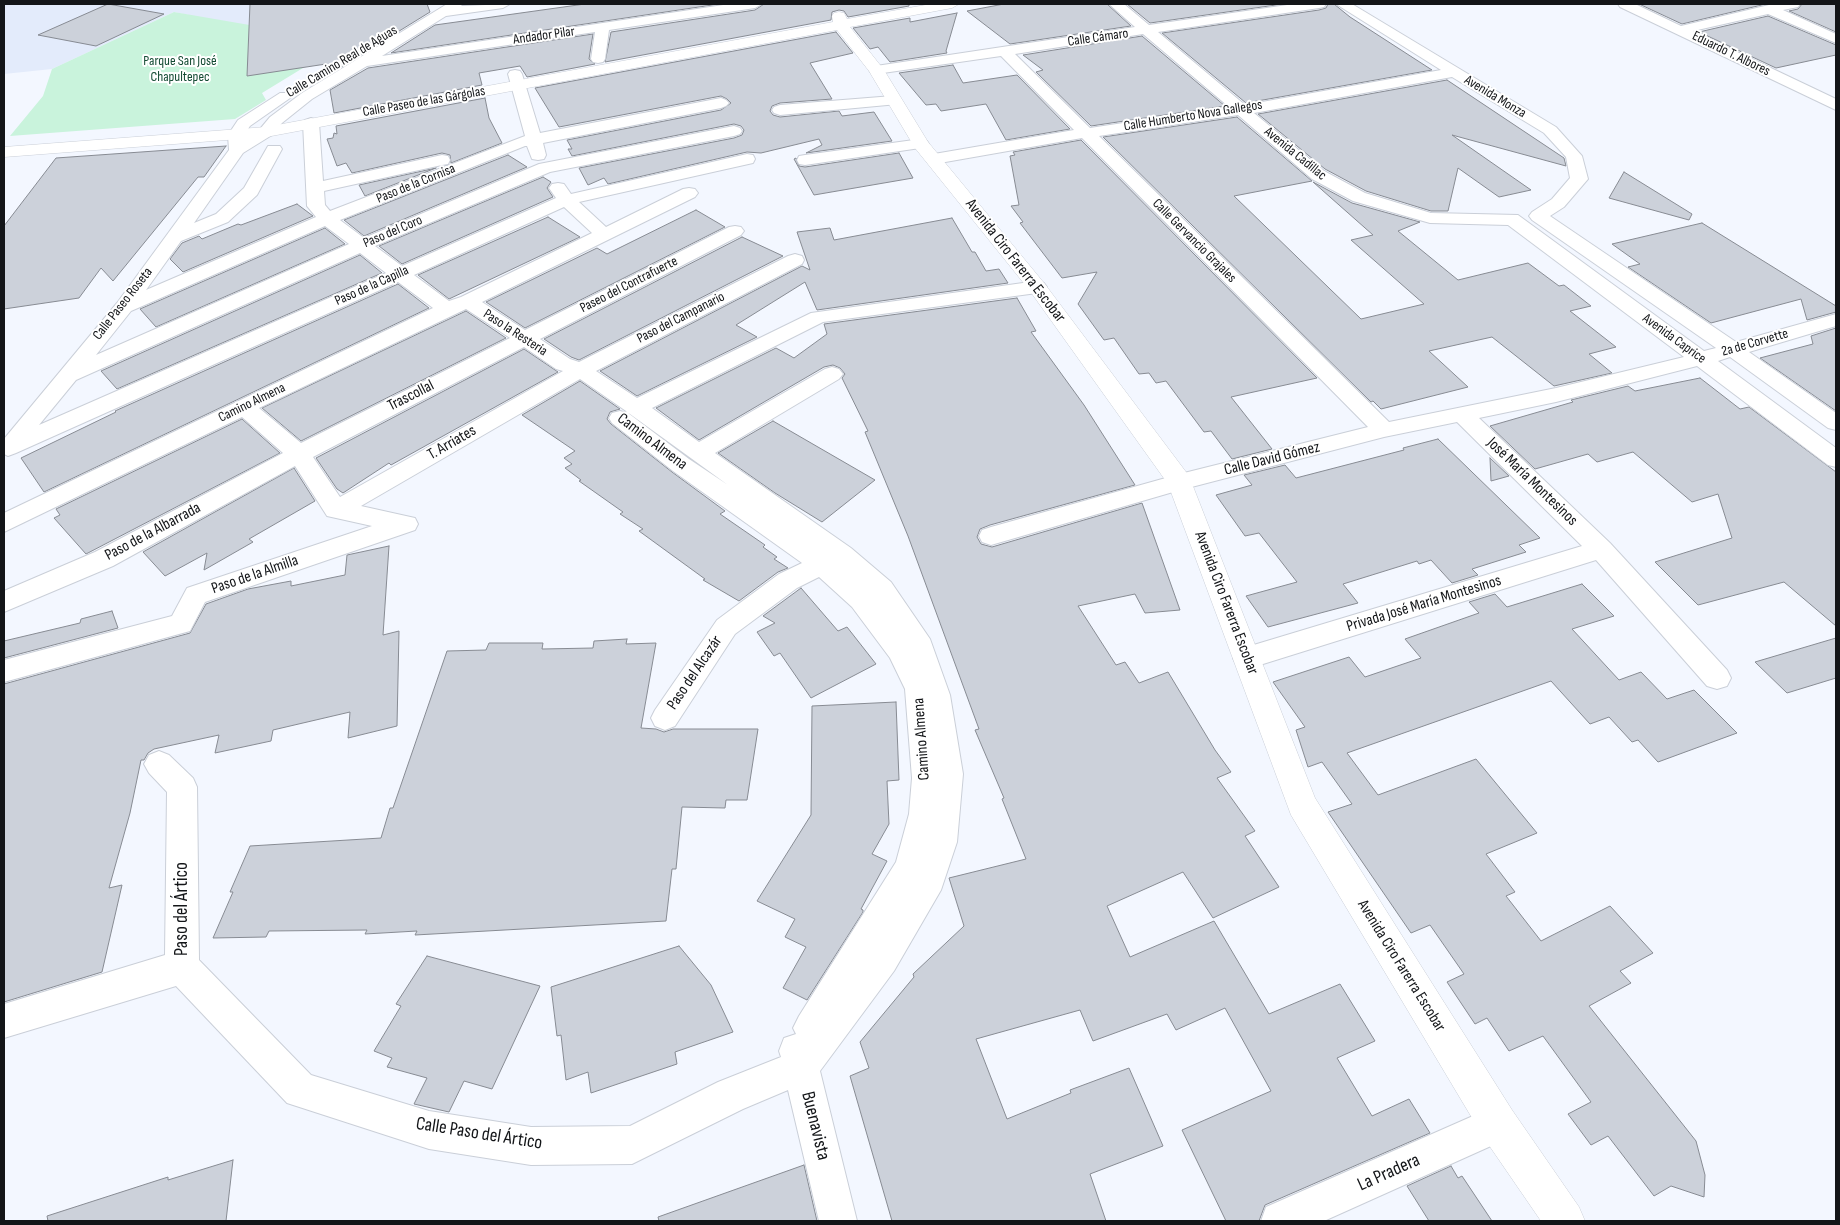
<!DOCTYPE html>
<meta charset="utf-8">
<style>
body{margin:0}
#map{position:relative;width:1840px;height:1225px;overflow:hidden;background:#f3f7ff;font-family:"Sofia Sans Condensed",sans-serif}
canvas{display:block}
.frame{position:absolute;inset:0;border:5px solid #131518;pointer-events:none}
</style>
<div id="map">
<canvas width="1840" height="1225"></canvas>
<div class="frame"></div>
</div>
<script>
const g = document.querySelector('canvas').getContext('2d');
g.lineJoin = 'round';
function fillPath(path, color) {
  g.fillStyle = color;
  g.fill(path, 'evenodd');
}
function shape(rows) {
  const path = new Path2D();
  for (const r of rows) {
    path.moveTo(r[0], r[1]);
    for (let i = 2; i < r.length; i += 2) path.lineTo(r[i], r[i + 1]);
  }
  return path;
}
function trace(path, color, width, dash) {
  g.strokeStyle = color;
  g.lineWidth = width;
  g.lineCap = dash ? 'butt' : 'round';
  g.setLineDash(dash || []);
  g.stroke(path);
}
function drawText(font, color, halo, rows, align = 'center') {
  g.font = font + ' "Sofia Sans Condensed",sans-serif';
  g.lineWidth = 4;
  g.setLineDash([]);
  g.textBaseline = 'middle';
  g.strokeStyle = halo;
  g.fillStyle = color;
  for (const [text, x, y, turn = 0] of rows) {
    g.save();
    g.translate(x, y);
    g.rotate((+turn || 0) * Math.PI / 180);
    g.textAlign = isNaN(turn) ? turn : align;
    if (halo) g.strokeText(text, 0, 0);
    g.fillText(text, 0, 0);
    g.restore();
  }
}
const built = shape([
 [4,4,431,4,358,43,339,46,174,12,52,69,4,74]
]);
const green = shape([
 [174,12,267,28,339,46,262,93,266,100,235,119,10,136,43,96,52,69]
]);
const building = shape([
 [108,4,164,14,96,46,38,35,108,4],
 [250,4,427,4,430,12,328,75,326,64,247,76,250,4],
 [585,4,719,4,391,53,435,25,585,4],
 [764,4,909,4,909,6,848,17,844,11,839,10,832,12,831,20,605,62,611,32,755,10,764,4],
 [1004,4,1107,4,1131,26,1010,44,967,11,1004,4],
 [1127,4,1283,4,1150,23,1127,4],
 [1328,4,1334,4,1350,17,1432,70,1246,103,1162,33,1319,10,1326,8,1328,4],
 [1639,4,1766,4,1682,24,1639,4],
 [1802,4,1836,4,1836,32,1789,11,1798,9,1802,4],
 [957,13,946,51,947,53,890,62,878,47,870,49,853,28,910,18,910,22,957,13],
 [1768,16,1836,45,1836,55,1776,68,1699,32,1768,16],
 [836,32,853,53,810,63,832,99,780,103,772,106,770,111,773,115,780,117,839,111,842,116,874,112,892,141,806,153,822,145,819,139,761,153,747,152,608,184,604,178,588,185,579,168,734,138,742,135,744,130,741,126,734,124,572,156,568,149,572,149,567,140,721,110,731,103,727,99,721,96,559,127,535,88,836,32],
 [593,34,589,59,595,64,527,77,520,66,479,73,482,85,334,113,330,90,368,68,593,34],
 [1142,36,1225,106,1091,126,1036,72,1043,70,1023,55,1142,36],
 [953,65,963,83,1017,75,1070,129,1006,140,986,104,941,111,936,104,926,105,899,73,953,65],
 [1447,80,1564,158,1566,166,1452,135,1531,190,1499,197,1458,168,1448,211,1431,211,1366,191,1325,169,1258,114,1447,80],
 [485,98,489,118,502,143,451,163,450,155,442,153,352,173,346,163,337,166,327,139,333,138,334,133,337,134,336,126,485,98],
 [1237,117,1312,181,1234,196,1361,319,1424,304,1351,240,1373,235,1313,182,1352,203,1420,222,1398,231,1458,280,1528,263,1559,286,1564,285,1591,306,1570,311,1616,347,1589,354,1612,373,1554,386,1492,337,1429,351,1468,387,1381,409,1373,401,1371,402,1103,137,1237,117],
 [1081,140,1317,378,1231,397,1272,449,1232,459,1211,431,1204,432,1166,381,1156,383,1149,373,1139,374,1114,338,1104,340,1078,304,1097,272,1062,278,1020,223,1023,222,1011,206,1019,205,1010,156,1015,155,1013,152,1081,140],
 [226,146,204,177,198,177,113,281,101,268,79,298,4,309,4,226,56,158,226,146],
 [899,153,913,178,814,195,794,159,796,158,799,166,805,167,899,153],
 [508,155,527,167,364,236,344,220,508,155],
 [436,168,365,196,359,185,436,168],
 [1624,172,1692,214,1689,220,1609,198,1624,172],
 [543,177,551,182,547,188,553,197,402,264,379,246,543,177],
 [297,204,313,216,183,272,170,259,182,243,199,236,202,239,238,224,241,225,297,204],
 [696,210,725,227,525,328,486,302,597,248,607,254,696,210],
 [548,217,580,237,449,299,418,275,548,217],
 [952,218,972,252,975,252,986,271,999,269,1008,283,817,310,805,282,736,325,757,337,637,396,600,371,802,266,810,270,797,232,830,228,834,240,952,218],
 [1702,223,1836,306,1836,312,1807,320,1801,299,1711,323,1628,267,1640,264,1612,244,1702,223],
 [325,228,345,244,156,327,140,309,325,228],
 [742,237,783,256,579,360,571,357,544,339,742,237],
 [360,255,382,273,117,389,101,371,360,255],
 [398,284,429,308,44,492,21,458,116,412,115,411,398,284],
 [1017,298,1036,331,1031,332,1084,405,1135,485,990,525,980,529,977,537,981,544,992,547,1142,503,1180,610,1145,613,1135,594,1078,606,1116,665,1125,662,1139,683,1168,672,1215,750,1231,772,1217,778,1255,831,1245,836,1279,887,1213,918,1183,872,1107,906,1130,957,1214,921,1269,1014,1340,984,1375,1041,1337,1058,1372,1116,1409,1099,1430,1133,1265,1205,1259,1221,1226,1221,1182,1130,1271,1091,1225,1008,1176,1030,1167,1014,1093,1041,1080,1010,976,1039,1007,1119,1071,1093,1070,1090,1129,1068,1163,1146,1090,1174,1106,1221,892,1221,850,1076,869,1068,860,1042,914,977,913,974,964,926,949,878,1026,859,1002,799,1004,798,975,730,979,729,908,536,865,432,868,431,842,378,845,374,840,368,833,365,824,367,699,440,656,408,776,348,794,358,827,334,824,324,1017,298],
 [466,311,506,338,301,441,262,408,466,311],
 [1836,328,1836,411,1760,358,1813,344,1811,336,1836,328],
 [524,349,558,372,391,465,389,463,343,493,337,489,316,458,524,349],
 [1700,378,1740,409,1749,407,1836,472,1836,626,1784,582,1698,605,1655,562,1732,538,1718,494,1692,502,1633,452,1597,462,1588,454,1535,469,1490,426,1573,402,1571,400,1628,386,1635,391,1700,378],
 [580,381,620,409,610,412,607,419,611,424,672,472,725,511,720,514,765,545,763,547,777,557,774,559,788,568,778,572,739,601,703,580,705,579,639,531,643,529,620,514,623,512,579,481,581,480,565,468,572,464,564,458,575,451,522,415,580,381],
 [242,419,280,453,86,554,54,518,60,515,56,509,242,419],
 [773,421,875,480,822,522,775,493,718,453,773,421],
 [1438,439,1540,538,1519,545,1526,552,1472,569,1478,575,1452,583,1431,560,1419,564,1417,561,1343,584,1358,603,1268,627,1246,596,1297,582,1259,533,1245,536,1216,495,1252,485,1244,475,1285,465,1296,478,1404,450,1403,448,1438,439],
 [1490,458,1509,476,1491,481,1490,458],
 [294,468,315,501,249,539,253,542,204,570,207,553,165,576,143,552,294,468],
 [389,546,383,635,399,631,397,726,348,738,350,712,273,730,271,741,215,753,219,735,154,749,148,753,144,760,141,760,130,813,109,888,122,885,102,972,4,1002,4,684,190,633,206,604,248,589,291,581,291,586,345,575,347,555,389,546],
 [1582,584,1614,616,1572,629,1619,680,1641,672,1667,699,1694,690,1737,733,1658,762,1638,740,1632,742,1609,717,1590,724,1551,681,1347,753,1378,795,1476,759,1537,833,1486,854,1515,892,1506,896,1541,941,1610,906,1653,953,1620,971,1631,983,1589,1006,1696,1141,1705,1175,1704,1197,1671,1186,1654,1196,1608,1136,1591,1145,1568,1114,1591,1102,1543,1036,1509,1051,1487,1018,1475,1024,1447,982,1464,974,1430,925,1411,933,1328,812,1352,804,1322,762,1308,767,1296,730,1305,727,1273,682,1349,657,1365,677,1421,658,1405,639,1479,613,1469,602,1495,594,1507,607,1582,584],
 [801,588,838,631,847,627,876,664,811,698,780,653,774,656,757,632,775,623,763,616,801,588],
 [112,611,118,628,4,658,4,641,80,623,81,619,112,611],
 [1836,638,1836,678,1787,693,1755,662,1836,638],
 [627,639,626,644,656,643,641,728,656,729,664,732,673,729,758,729,747,800,726,800,725,808,682,807,676,869,672,869,666,921,415,935,417,931,365,934,367,930,269,931,266,937,213,938,233,892,230,892,250,846,381,838,390,808,393,808,447,651,486,650,489,643,543,643,542,649,593,648,594,641,627,639],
 [896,702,899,780,887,781,889,824,872,854,887,861,861,909,863,910,863,912,807,1000,783,988,806,947,785,937,795,919,757,901,811,815,812,706,896,702],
 [679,946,711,985,733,1032,675,1052,677,1064,591,1093,588,1072,566,1080,561,1035,557,1036,551,987,679,946],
 [427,956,540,986,492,1089,464,1081,449,1112,414,1104,427,1078,387,1067,392,1058,374,1051,401,1006,396,1004,427,956],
 [233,1160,226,1221,48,1221,47,1216,168,1177,168,1180,233,1160],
 [804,1165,817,1221,659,1221,658,1217,804,1165],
 [1451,1166,1458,1178,1462,1176,1492,1221,1429,1221,1407,1186,1451,1166]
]);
const minor = shape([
 [447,4,463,4,461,6,510,4,503,8,446,16,382,56,730,4,762,4,755,8,609,30,605,59,603,62,598,63,593,62,591,59,595,32,367,66,312,99,282,123,272,135,243,153,194,223,216,214,244,188,268,146,280,146,282,149,257,195,228,222,181,241,146,290,316,217,307,206,303,123,305,120,311,118,317,120,319,123,323,181,442,155,448,156,450,160,448,164,442,165,324,191,325,205,330,211,525,136,508,74,510,71,515,70,520,71,522,74,540,133,721,98,726,100,729,103,726,106,721,108,543,143,546,155,544,159,538,160,532,159,527,146,525,146,340,220,364,238,539,164,734,126,740,128,742,131,740,134,734,136,550,172,375,246,402,266,556,198,549,188,552,184,558,183,564,184,571,194,747,154,753,155,755,159,753,163,579,202,606,227,683,189,689,188,695,189,698,193,695,197,482,302,525,330,729,227,735,226,741,227,744,231,741,235,540,339,570,359,579,362,788,256,795,254,802,256,804,260,802,264,596,371,637,398,811,313,1037,281,1044,283,1047,287,1044,291,1037,293,823,322,652,408,699,442,825,369,832,367,839,369,843,374,839,379,715,453,851,548,891,582,930,639,950,695,963,774,957,842,941,890,894,971,820,1071,857,1221,819,1221,788,1090,743,1109,632,1164,531,1165,429,1149,287,1103,176,986,4,1038,4,1004,165,955,167,792,149,773,144,764,149,755,159,751,169,755,193,778,197,787,199,960,311,1075,429,1111,531,1127,630,1126,718,1082,781,1057,779,1051,784,1038,796,1034,793,1028,799,1016,896,862,909,814,912,778,905,689,890,658,852,607,819,577,797,588,735,634,675,726,665,730,655,726,651,718,655,710,717,620,779,574,802,563,673,471,612,423,609,418,612,413,620,411,627,413,626,411,580,379,361,506,415,518,418,524,415,530,205,602,190,631,4,682,4,660,172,616,187,588,372,526,327,516,295,466,113,566,4,612,4,591,95,552,283,453,242,417,4,532,4,513,433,308,398,282,16,453,8,456,4,454,4,439,117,303,229,150,228,135,238,120,280,93,290,93,293,96,250,126,244,135,244,138,260,129,270,117,302,93,447,4],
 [564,207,592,233,461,297,449,301,414,275,564,207],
 [325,226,349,244,96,355,131,311,325,226],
 [360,253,386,273,39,425,76,380,360,253],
 [466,309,510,338,301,443,259,408,466,309],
 [524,347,556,369,563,371,340,497,313,457,524,347],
 [628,413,630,414,728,485,689,459,628,413],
 [1109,4,1124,4,1149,25,1294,4,1326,4,1324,7,1319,8,1158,32,1245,105,1441,70,1336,4,1352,4,1556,127,1582,156,1588,179,1564,207,1550,216,1736,342,1836,314,1836,326,1749,352,1836,413,1836,430,1828,428,1730,357,1718,361,1836,448,1836,467,1828,465,1697,366,1556,402,1479,418,1610,543,1727,670,1731,678,1727,686,1717,689,1707,686,1596,560,1247,669,1237,666,1233,658,1237,650,1582,546,1457,422,1384,437,1180,490,991,545,982,542,979,536,982,530,991,527,1180,474,1368,427,1082,138,934,164,928,163,926,159,928,155,934,154,1074,130,1001,56,876,74,871,73,869,70,871,67,876,66,1135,27,1109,4],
 [1143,34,1229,107,1090,128,1015,54,1143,34],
 [1452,77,1544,133,1566,157,1570,178,1552,199,1532,212,1529,216,1532,220,1716,348,1704,351,1518,215,1431,213,1365,193,1324,171,1254,113,1452,77],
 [1238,115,1312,179,1353,201,1430,223,1508,225,1684,357,1556,388,1389,422,1099,136,1238,115],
 [1618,4,1635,4,1681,26,1769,5,1800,4,1798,7,1783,10,1836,34,1836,43,1768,14,1693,31,1836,99,1836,110,1620,7,1618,4],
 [893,96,898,98,901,101,898,104,780,115,774,113,772,110,774,107,780,105,893,96],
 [921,139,927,141,929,144,927,147,805,165,799,164,797,160,799,156,805,155,921,139],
 [1498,1105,1511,1111,1517,1124,1511,1137,1324,1221,1261,1221,1266,1207,1498,1105]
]);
const tertiary = shape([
 [931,4,959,4,952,8,850,27,884,70,928,142,1044,283,1189,476,1315,798,1512,1110,1579,1207,1585,1221,1541,1221,1484,1138,1291,815,1168,484,1030,291,915,148,869,71,837,30,266,137,4,157,4,147,266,127,833,22,832,16,834,13,839,12,844,13,847,19,931,4]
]);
const farStreetnames = [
 ["Andador Pilar",544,36,-8],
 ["Calle Cámaro",1098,38,-8],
 ["Eduardo T. Albores",1731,54,26],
 ["Calle Camino Real de Aguas",342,62,-31],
 ["Avenida Monza",1495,97,31],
 ["Calle Paseo de las Gárgolas",424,102,-10],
 ["Calle Humberto Nova Gallegos",1193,116,-9],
 ["Avenida Cadillac",1295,154,39],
 ["Paso de la Cornisa",416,184,-22],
 ["Paso del Coro",393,232,-23],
 ["Calle Gervancio Grajales",1194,241,45],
 ["Paseo del Contrafuerte",629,285,-27],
 ["Paso de la Capilla",372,286,-24],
 ["Calle Paseo Roseta",123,304,-52],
 ["Paso del Campanario",681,318,-27],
 ["Paso la Resteria",515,333,33],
 ["Avenida Caprice",1674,339,36],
 ["2a de Corvette",1755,343,-16],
 ["Camino Almena",252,403,-26]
];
const farParknames = [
 ["Parque San José",180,61],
 ["Chapultepec",180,77]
];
const streetNames = [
 ["Avenida Ciro Farerra Escobar",1015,261,52],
 ["Trascollal",411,396,-27],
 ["Camino Almena",652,442,37],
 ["T. Arriates",452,443,-30],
 ["Calle David Gómez",1272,459,-14],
 ["José María Montesinos",1532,482,44],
 ["Paso de la Albarrada",153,532,-28],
 ["Paso de la Almilla",255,575,-19],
 ["Avenida Ciro Farerra Escobar",1226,603,69],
 ["Privada José María Montesinos",1424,604,-17],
 ["Paso del Alcazár",695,673,-56],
 ["Camino Almena",922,739,-94],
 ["Avenida Ciro Farerra Escobar",1401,966,58]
];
const nearStreetnames = [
 ["Paso del Ártico",182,909,-90],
 ["Buenavista",815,1126,76],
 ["Calle Paso del Ártico",479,1134,9],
 ["La Pradera",1389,1173,-24]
];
fillPath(built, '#e3ebfb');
fillPath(green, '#c9f3dc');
fillPath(building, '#ccd1da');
trace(building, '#878b93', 1);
trace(minor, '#cacfd8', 2);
trace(tertiary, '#cacfd8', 1);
fillPath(minor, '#fff');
fillPath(tertiary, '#fff');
drawText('14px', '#131518', '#fff', farStreetnames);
drawText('14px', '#124a32', '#fff', farParknames);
drawText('16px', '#131518', '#fff', streetNames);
drawText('19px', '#131518', '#fff', nearStreetnames);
</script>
